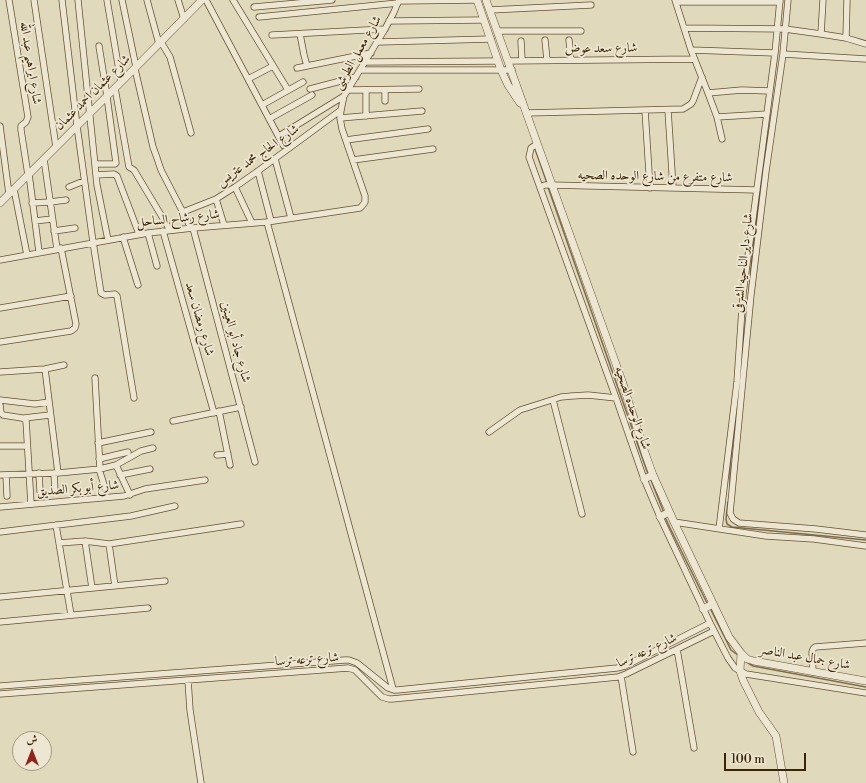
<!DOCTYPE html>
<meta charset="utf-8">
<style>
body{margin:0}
#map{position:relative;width:866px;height:783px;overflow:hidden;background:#e1d9bb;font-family:"Libre Bodoni",Amiri,serif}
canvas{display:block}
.north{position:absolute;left:12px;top:731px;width:40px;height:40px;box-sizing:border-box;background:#ece6d3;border:1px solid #a69880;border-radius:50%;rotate:0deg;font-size:11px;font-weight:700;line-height:16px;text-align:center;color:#3d2403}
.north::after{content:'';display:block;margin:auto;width:14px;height:18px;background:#8f2418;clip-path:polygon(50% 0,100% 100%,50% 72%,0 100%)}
.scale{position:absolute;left:724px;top:753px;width:82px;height:18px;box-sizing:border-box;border:2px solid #3d2403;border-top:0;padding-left:5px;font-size:12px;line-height:14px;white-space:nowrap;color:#3d2403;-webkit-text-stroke:3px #ece6d3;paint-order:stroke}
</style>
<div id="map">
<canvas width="866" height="783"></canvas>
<div class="north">ش</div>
<div class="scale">100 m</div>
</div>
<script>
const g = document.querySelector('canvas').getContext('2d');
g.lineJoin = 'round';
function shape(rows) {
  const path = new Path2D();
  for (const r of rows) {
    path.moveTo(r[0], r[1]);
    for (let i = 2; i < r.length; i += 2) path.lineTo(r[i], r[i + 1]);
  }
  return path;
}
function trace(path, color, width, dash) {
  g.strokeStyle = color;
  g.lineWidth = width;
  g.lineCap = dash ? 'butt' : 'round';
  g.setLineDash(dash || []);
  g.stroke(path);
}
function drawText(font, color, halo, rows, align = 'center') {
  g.font = font + ' "Libre Bodoni",Amiri,serif';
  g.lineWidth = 3.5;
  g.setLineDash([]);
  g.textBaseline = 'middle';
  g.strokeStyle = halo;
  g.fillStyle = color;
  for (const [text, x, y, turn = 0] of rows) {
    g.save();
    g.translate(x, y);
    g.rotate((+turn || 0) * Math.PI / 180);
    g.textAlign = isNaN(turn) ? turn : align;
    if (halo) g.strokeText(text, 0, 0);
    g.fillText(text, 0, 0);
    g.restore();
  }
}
const stream = shape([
 [535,149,547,183],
 [548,187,648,474],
 [749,292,752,257,759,202],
 [740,381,741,369],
 [651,480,664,513],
 [730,489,730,466,738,395],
 [728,502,726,519,727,524,732,527,866,540],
 [665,517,670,528,707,603],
 [710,608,731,650,739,656],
 [748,663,753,666,866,687]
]);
const minor = shape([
 [9,0,28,117,26,122,21,126,21,130,28,175],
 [34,0,56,147],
 [62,0,77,126,93,242,101,293,105,295,115,294,117,296,134,398],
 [78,0,97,185,108,240],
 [107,0,121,82],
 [122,0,136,67],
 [147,0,159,44],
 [178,0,184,19],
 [206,0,283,145],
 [233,0,288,90],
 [675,0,691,50,708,93,717,117,722,139],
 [788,0,783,54,766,171,751,295,730,513,733,519,739,523,816,529,866,535],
 [399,1,477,0],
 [676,2,780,2],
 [254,7,332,0],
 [490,10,591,5],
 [259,17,398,3],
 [389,21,484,20],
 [684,28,785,29,821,34,846,38,866,44],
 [498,31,581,31],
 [300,34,304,55,307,66],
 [821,34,823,0],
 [272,35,385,29],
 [846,38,847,0],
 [545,40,547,60],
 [569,40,571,60],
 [521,41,522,60],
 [161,42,170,57,191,133],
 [378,42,491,39],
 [99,46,107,96],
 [691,50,775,53],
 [783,54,866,59],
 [508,61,694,59],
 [365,62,498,61],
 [297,68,371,53],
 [135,69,153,147,157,158,161,170,191,228],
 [360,70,512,70],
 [248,79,273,66],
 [115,88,129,167,134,170,170,230],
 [310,89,356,77],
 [348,90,419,89],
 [366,90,366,116],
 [385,90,385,101],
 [708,93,742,90,770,91],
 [262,105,303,82],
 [645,110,650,188],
 [668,110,673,188],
 [527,113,683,109,691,104,693,101,702,77],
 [717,117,767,114],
 [340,118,422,111],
 [269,119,312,95],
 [0,126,9,194],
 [279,136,344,96],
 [346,140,428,129],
 [537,144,531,148,529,157,616,398,644,479,660,517,710,623,728,658,735,668,746,674,866,693],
 [44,159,57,249],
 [275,159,291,218],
 [353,160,433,149],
 [95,164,115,164,116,163,107,97],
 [258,171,271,221],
 [29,174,39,252],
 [96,175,114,174,117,176,139,234],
 [69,187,84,181],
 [235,187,252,223],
 [540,187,545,185,550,185,757,190],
 [14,189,27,255],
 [216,199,224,225],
 [32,203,50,202,66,200],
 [183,212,216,199,235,187,258,171,341,110],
 [35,221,52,219],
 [267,222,393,689],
 [193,228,255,462],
 [54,231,75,228],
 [163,231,214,413],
 [148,233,157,266],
 [123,237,138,285],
 [0,260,148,233,193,228,267,222,360,208,362,206,365,202,365,196,342,129,340,118,341,110,344,96,385,29,394,12,399,0],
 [0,308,71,296],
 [0,342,71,331,75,328,76,324,61,248],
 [45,369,58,473],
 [0,372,45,369,64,365],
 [95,378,100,469],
 [0,400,35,404,49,402],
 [553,400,582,514],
 [0,405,1,413,3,415,22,418,26,420,31,504],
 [219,411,230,465],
 [24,418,50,415],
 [173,421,241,407],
 [489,432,520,410,561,397,572,396,588,395,616,398],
 [98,443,151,432],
 [0,446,27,446],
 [217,455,228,454],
 [99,459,128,452],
 [116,465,130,495],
 [99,469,105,488],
 [39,473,40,491],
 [54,473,55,492],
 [0,475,58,473,100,469,116,465,141,451,153,448],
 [6,475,7,496],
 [120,475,150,469],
 [0,507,124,496,145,489,205,480],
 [674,522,766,536,814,539,866,546],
 [56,525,71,615],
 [719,529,737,382,743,294,775,53,780,0],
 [0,532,131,516,175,506],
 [85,541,92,588],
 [59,543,85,541,109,544,241,524],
 [109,544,115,586],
 [0,597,165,581],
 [0,622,148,608],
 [677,649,694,748],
 [813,672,812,652,813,649,815,647,866,643],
 [621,676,633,752],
 [188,680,190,710,201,783],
 [0,686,345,660,349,660,357,663,388,688,394,690,397,690,617,668,625,666,710,623],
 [0,694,348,668,355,670,382,697,389,699,392,699,618,677,626,674,714,631]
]);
const tertiary = shape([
 [477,0,501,70,508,85,520,103],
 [486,0,622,381,645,453,653,475,674,522,729,637,741,653,747,659,754,661,866,681],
 [0,203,136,67,202,0],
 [644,479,653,475],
 [660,517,669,512],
 [703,609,713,604],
 [741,653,740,671,743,680,759,712,776,736,784,783]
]);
const streetNames = [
 ["شارع سعد عوض",601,49,-1],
 ["شارع معمل الطرشى",358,53,-60],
 ["شارع ابراهيم عبد الله",30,63,81],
 ["شارع عثمان احمد عثمان",93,93,-45],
 ["شارع الحاج محمد عتريس",258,156,-35],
 ["شارع متفرع من شارع الوحده الصحيه",655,177,1],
 ["شارع رشاح الساحل",178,219,-6],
 ["شارع داير الناحيه الشرقى",744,263,-84],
 ["شارع رمضان سعد",199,319,74],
 ["شارع جاد أبو العينين",235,342,75],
 ["شارع الوحده الصحيه",632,408,71],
 ["شارع أبو بكر الصديق",78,489,-5],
 ["شارع ترعه ترسا",647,651,-25],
 ["شارع جمال عبد الناصر",805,658,10],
 ["شارع ترعه ترسا",307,660,-4]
];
trace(stream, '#7e6b4c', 1.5);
trace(minor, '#665131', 7);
trace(tertiary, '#665131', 8);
trace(minor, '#ece6d3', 5.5);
trace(tertiary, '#ece6d3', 7);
drawText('13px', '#3d2403', '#ece6d3', streetNames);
</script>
